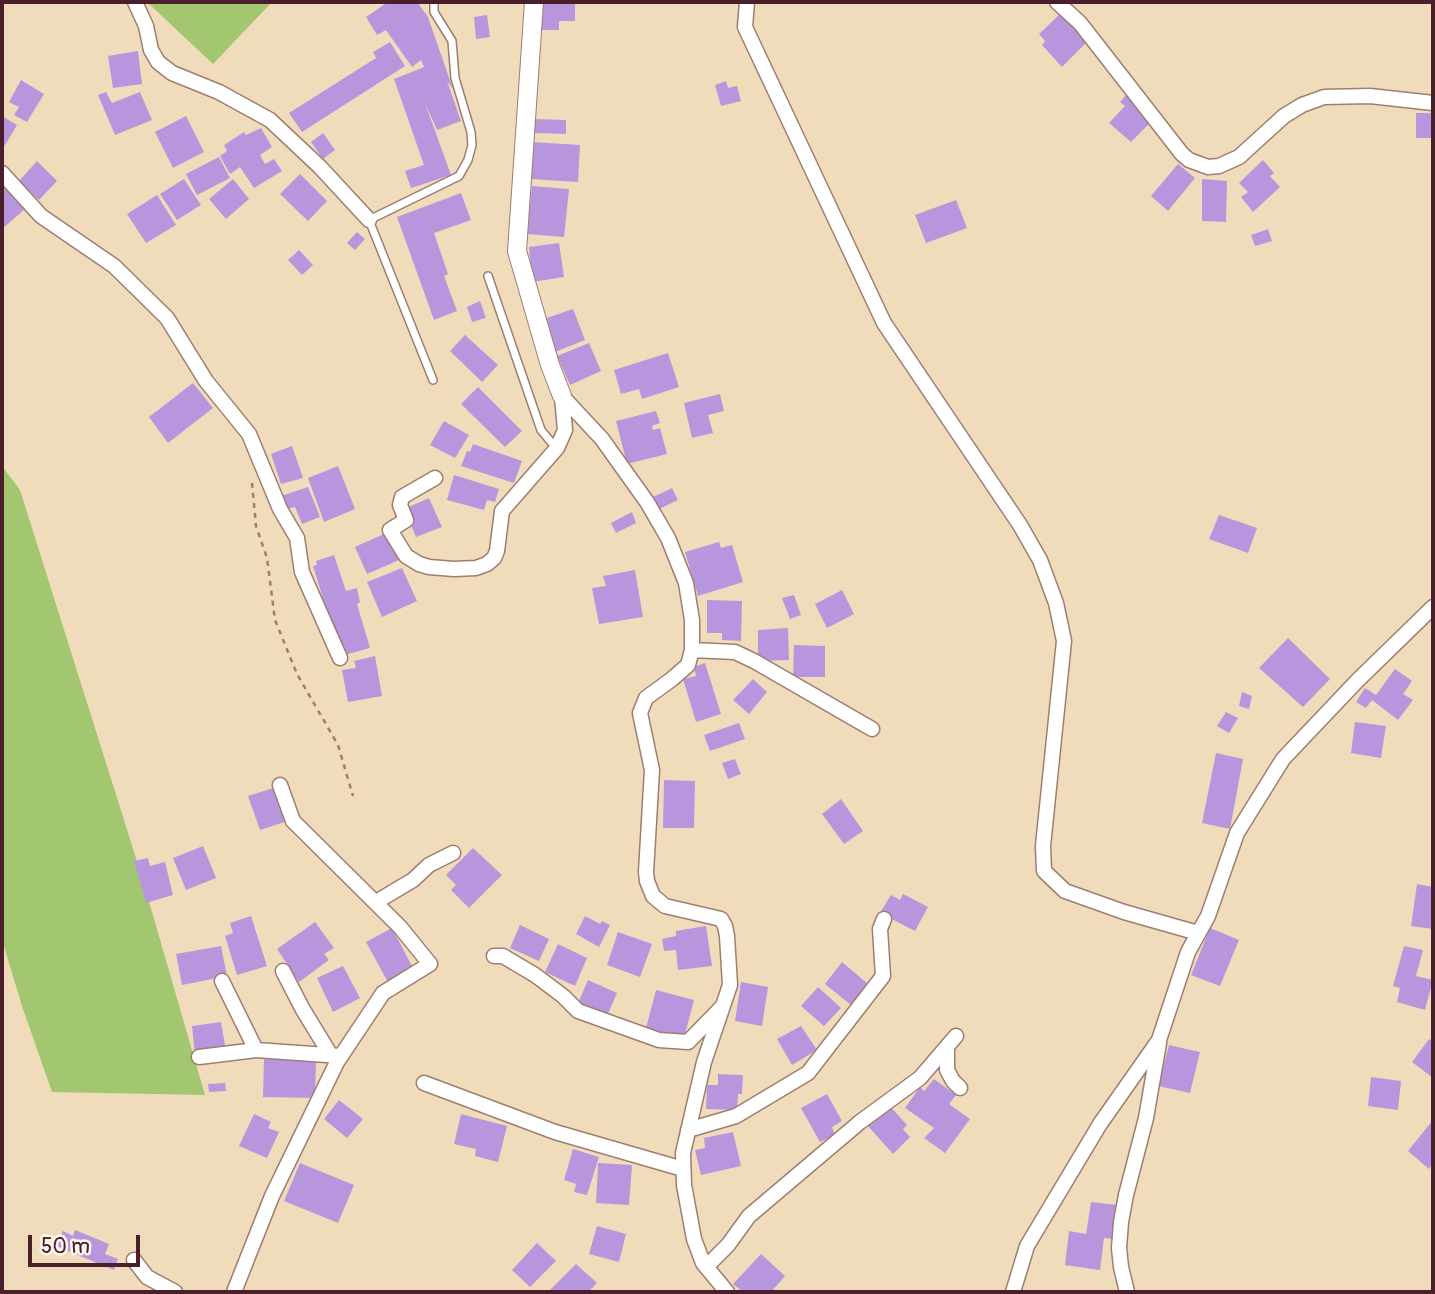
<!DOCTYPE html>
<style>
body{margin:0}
#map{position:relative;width:1435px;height:1294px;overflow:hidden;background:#f0dcba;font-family:Pangolin,sans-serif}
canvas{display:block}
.frame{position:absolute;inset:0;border:4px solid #4a1f2b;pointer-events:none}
.scale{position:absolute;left:28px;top:1235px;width:112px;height:32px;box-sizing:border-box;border:4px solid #4a1f2b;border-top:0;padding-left:9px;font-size:21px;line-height:24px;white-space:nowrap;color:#4a1f2b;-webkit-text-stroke:5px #fbf7ec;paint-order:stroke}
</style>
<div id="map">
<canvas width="1435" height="1294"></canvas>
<div class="frame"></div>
<div class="scale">50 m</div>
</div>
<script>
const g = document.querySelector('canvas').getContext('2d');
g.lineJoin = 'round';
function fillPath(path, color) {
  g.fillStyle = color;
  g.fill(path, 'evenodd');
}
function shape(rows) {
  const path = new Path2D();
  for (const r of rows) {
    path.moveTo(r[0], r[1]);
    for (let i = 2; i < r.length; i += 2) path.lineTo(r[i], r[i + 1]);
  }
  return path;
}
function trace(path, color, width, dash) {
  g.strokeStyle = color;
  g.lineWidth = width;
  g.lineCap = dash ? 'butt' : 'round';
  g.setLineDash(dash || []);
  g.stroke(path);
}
const green = shape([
 [147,2,272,2,213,64],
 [2,466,20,490,141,874,205,1095,52,1092,22,1006,2,940]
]);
const building = shape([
 [388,2,417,2,428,17,453,89,447,81,461,121,437,130,425,103,451,175,411,188,405,171,424,165,394,79,424,67,421,60,412,67,386,30,377,35,366,17],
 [542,2,575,2,575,21,559,21,559,30,541,30],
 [1061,13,1088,41,1062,67,1042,45,1045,41,1039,34],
 [487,15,490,37,476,39,474,17],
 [390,42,405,66,302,132,289,113,376,58,373,52],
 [138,51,142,84,113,88,108,56],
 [21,80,44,94,27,122,14,115,19,107,9,102],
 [726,81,728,88,737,86,741,101,721,106,715,85],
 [106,92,112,103,140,92,152,120,115,135,98,95],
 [1126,95,1153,120,1131,142,1109,123,1125,106,1120,102],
 [1416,113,1433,113,1433,138,1416,138],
 [2,116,17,125,2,150],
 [186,116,204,152,173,168,155,132],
 [535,119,566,120,566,134,534,133],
 [261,128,272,147,260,155,265,164,274,159,282,171,254,188,240,167,230,174,220,156,227,151,224,145,244,132,246,135],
 [323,133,335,150,323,159,311,142],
 [531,142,580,145,578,182,530,179],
 [219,157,230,178,197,195,186,174],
 [1263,160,1274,173,1270,176,1280,187,1253,212,1241,197,1248,192,1239,183],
 [37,161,57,181,39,200,19,181],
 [1178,164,1195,178,1168,211,1151,196],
 [300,174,327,201,308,221,280,194],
 [184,179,201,205,177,220,160,194],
 [233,179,249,199,226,219,209,199],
 [1202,179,1227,181,1226,222,1202,221],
 [2,184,25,209,2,229],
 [532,186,569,189,564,237,527,234],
 [461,193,471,220,434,233,448,274,444,276,457,311,434,320,397,217],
 [157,195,176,225,146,243,127,214],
 [956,200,967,228,926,243,915,215],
 [1268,229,1272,241,1255,246,1251,235],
 [357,232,365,239,355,250,347,243],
 [559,243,564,277,532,282,529,247],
 [299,250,313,265,302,275,288,260],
 [480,301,486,318,472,322,467,307],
 [573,309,585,340,555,352,544,319],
 [465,335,498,365,482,382,450,351],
 [589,343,601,371,570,385,557,356],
 [668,353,679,387,642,399,639,389,621,394,614,370],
 [193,383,213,408,168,443,149,417],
 [478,387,522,431,505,447,461,404],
 [720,394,724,411,708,415,713,433,692,438,684,403],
 [656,411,660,423,652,426,653,430,660,428,667,454,627,464,616,421],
 [444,421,469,435,455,458,430,445],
 [473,444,522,461,514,483,461,466,467,451,470,452],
 [292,446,303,478,281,484,271,454],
 [338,466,355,509,324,522,308,478],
 [454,475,499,489,495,502,487,500,484,510,447,500],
 [308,487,320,517,302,524,295,507,287,509,281,496],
 [672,488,678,500,659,509,653,497],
 [429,498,442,527,416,537,404,509],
 [632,512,636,523,616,533,611,523],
 [1219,515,1257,528,1248,553,1209,539],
 [386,533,399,560,367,574,355,547],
 [719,542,721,548,732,545,743,582,698,596,685,552],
 [334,555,346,591,357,588,360,602,357,604,370,648,341,656,313,566,317,565,316,561],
 [402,568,417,601,382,617,367,582],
 [635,570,643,617,599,624,592,588,606,586,603,576],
 [842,590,854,614,827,628,815,604],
 [794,595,801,615,790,619,782,598],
 [707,600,742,601,741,641,722,640,722,633,707,633],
 [788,628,789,660,758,661,758,630],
 [1288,638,1330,679,1303,707,1259,668],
 [794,645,825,646,825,677,793,677],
 [375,656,382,696,348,702,342,670,356,668,354,661],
 [705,663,721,714,696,722,683,679,696,676,694,667],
 [1395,669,1412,681,1403,694,1413,700,1398,720,1372,700,1366,708,1356,702,1365,688,1376,695],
 [753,679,767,692,749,714,733,700],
 [1242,692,1252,696,1249,709,1239,706],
 [1226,712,1238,718,1229,733,1217,726],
 [1355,722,1386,726,1381,758,1351,753],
 [739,723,745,739,710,751,704,735],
 [1216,753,1243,759,1230,829,1202,823],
 [735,759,741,774,728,779,722,763],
 [664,780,695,781,694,828,663,828],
 [280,786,291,820,260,830,248,796],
 [841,799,863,831,844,844,822,814],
 [203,846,216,878,186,890,173,858],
 [473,848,502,875,469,908,451,890,456,885,446,875],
 [148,858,150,866,165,862,173,895,146,903,134,861],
 [1417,884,1433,887,1433,929,1411,926],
 [903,894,928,907,915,931,880,913,891,895,900,900],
 [251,916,267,966,237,975,225,936,233,933,230,923],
 [585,916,600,924,602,921,610,925,599,947,576,934],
 [315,922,334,948,324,954,329,960,299,982,277,949],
 [520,925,549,939,539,961,510,948],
 [706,926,712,966,678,970,676,950,664,951,662,939,676,936,676,931],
 [392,928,414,970,389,984,366,942],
 [1210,928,1239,940,1220,986,1191,975],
 [618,932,652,944,640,977,607,965],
 [558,944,587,958,575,986,545,972],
 [221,946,227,976,182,985,176,954],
 [1404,946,1423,950,1416,976,1433,980,1425,1010,1397,1002,1400,988,1393,986],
 [842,962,868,984,851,1005,825,984],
 [343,966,360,998,333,1012,317,978],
 [588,980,617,993,607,1016,578,1003],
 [741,982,768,987,762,1026,735,1021],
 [818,987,841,1008,824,1026,801,1006],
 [656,990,694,1000,684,1038,646,1028],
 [221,1022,226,1051,195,1055,192,1026],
 [801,1026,817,1050,792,1065,777,1039],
 [1429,1039,1433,1042,1433,1078,1412,1062],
 [1169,1045,1200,1052,1190,1093,1158,1086],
 [264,1059,316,1061,315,1098,263,1097],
 [718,1074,743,1075,742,1094,738,1094,737,1110,706,1109,707,1085,718,1085],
 [1371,1077,1401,1081,1398,1110,1368,1106],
 [934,1079,956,1095,949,1104,970,1119,945,1153,924,1138,934,1128,905,1108,920,1087,924,1091],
 [225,1083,226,1091,209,1092,208,1084],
 [827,1094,842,1121,832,1127,835,1135,820,1142,801,1108],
 [339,1100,363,1119,347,1138,324,1119],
 [888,1104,907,1125,903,1129,910,1137,893,1154,867,1125],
 [254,1114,271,1122,268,1128,279,1132,267,1158,239,1146],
 [461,1114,507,1126,498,1162,475,1156,476,1149,454,1144],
 [1433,1120,1433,1163,1429,1169,1408,1151],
 [733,1132,741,1166,701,1175,695,1150,705,1148,704,1138],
 [573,1149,599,1157,587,1195,574,1192,576,1184,564,1180],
 [300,1163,354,1185,338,1223,284,1201],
 [598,1163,632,1165,629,1205,596,1203],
 [1091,1202,1118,1205,1114,1239,1104,1238,1100,1270,1065,1265,1069,1231,1086,1234],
 [597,1226,626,1234,619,1262,589,1254],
 [75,1230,109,1244,105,1254,118,1259,114,1270,56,1246,63,1231,73,1236],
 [537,1243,556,1261,530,1287,512,1270],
 [761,1254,785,1276,771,1292,743,1292,733,1284],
 [576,1264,597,1283,588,1292,548,1292]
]);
const path = shape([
 [252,483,256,526,267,558,275,620,297,674,338,745,353,796]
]);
const service = shape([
 [488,276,541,430,556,448],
 [433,380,369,220,459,176,468,160,472,145,471,132,455,78,452,41,434,12,434,2]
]);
const minor = shape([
 [135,2,146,26,151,50,158,62,172,73,219,92,270,120,320,167,369,220],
 [747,2,745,27,884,323,1020,525,1040,560,1056,603,1064,641,1043,846,1044,871,1065,891,1124,912,1198,933],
 [1057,2,1080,23,1182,154,1189,160,1208,167,1219,166,1239,157,1284,116,1302,105,1324,97,1370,96,1433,103],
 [2,173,41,216,114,266,167,318,206,381,249,434,280,509,297,538,302,572,340,658],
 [562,396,602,439,647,502,668,538,686,583,692,620,692,650,688,665,672,679,646,698,640,713,652,770,646,872,647,881,653,896,665,906,721,919,725,926,727,936,730,985,704,1062,683,1153,684,1185,694,1239,703,1263,727,1292],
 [435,478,402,497,400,505,406,520,390,530,406,556,419,564,429,567,454,569,476,568,487,564,494,558,497,551,502,511,557,448,565,430,562,397],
 [692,650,735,652,754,661,872,729],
 [376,902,413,880,429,865,453,853],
 [494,956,503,956,535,975,563,996,578,1011,659,1040,688,1042,721,1008],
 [283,971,302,1008,330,1054],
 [222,981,256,1050],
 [947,1047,947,1070,953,1081,960,1088],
 [199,1057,256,1050,341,1056],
 [424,1083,555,1132,683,1169],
 [688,1130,736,1116,808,1073,883,976,880,929,884,919],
 [134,1260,147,1277,175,1292],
 [706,1267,728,1245,749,1216,860,1122,920,1078,956,1036],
 [234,1292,272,1196,337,1062,383,993,430,964,400,927,293,821,280,785],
 [1013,1292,1027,1246,1100,1124,1159,1040,1188,952,1208,916,1237,833,1283,759,1358,680,1433,607],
 [1127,1292,1121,1267,1119,1248,1121,1222,1126,1195,1146,1118,1159,1043]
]);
const tertiary = shape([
 [534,2,517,251,550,365,562,396]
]);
fillPath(green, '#a3c670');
fillPath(building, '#b896de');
trace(service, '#9d7e72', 10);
trace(minor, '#9d7e72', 17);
trace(tertiary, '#9d7e72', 20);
trace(path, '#9d7e72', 2.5, [5, 5]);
trace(service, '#fff', 7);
trace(minor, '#fff', 14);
trace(tertiary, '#fff', 18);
</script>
